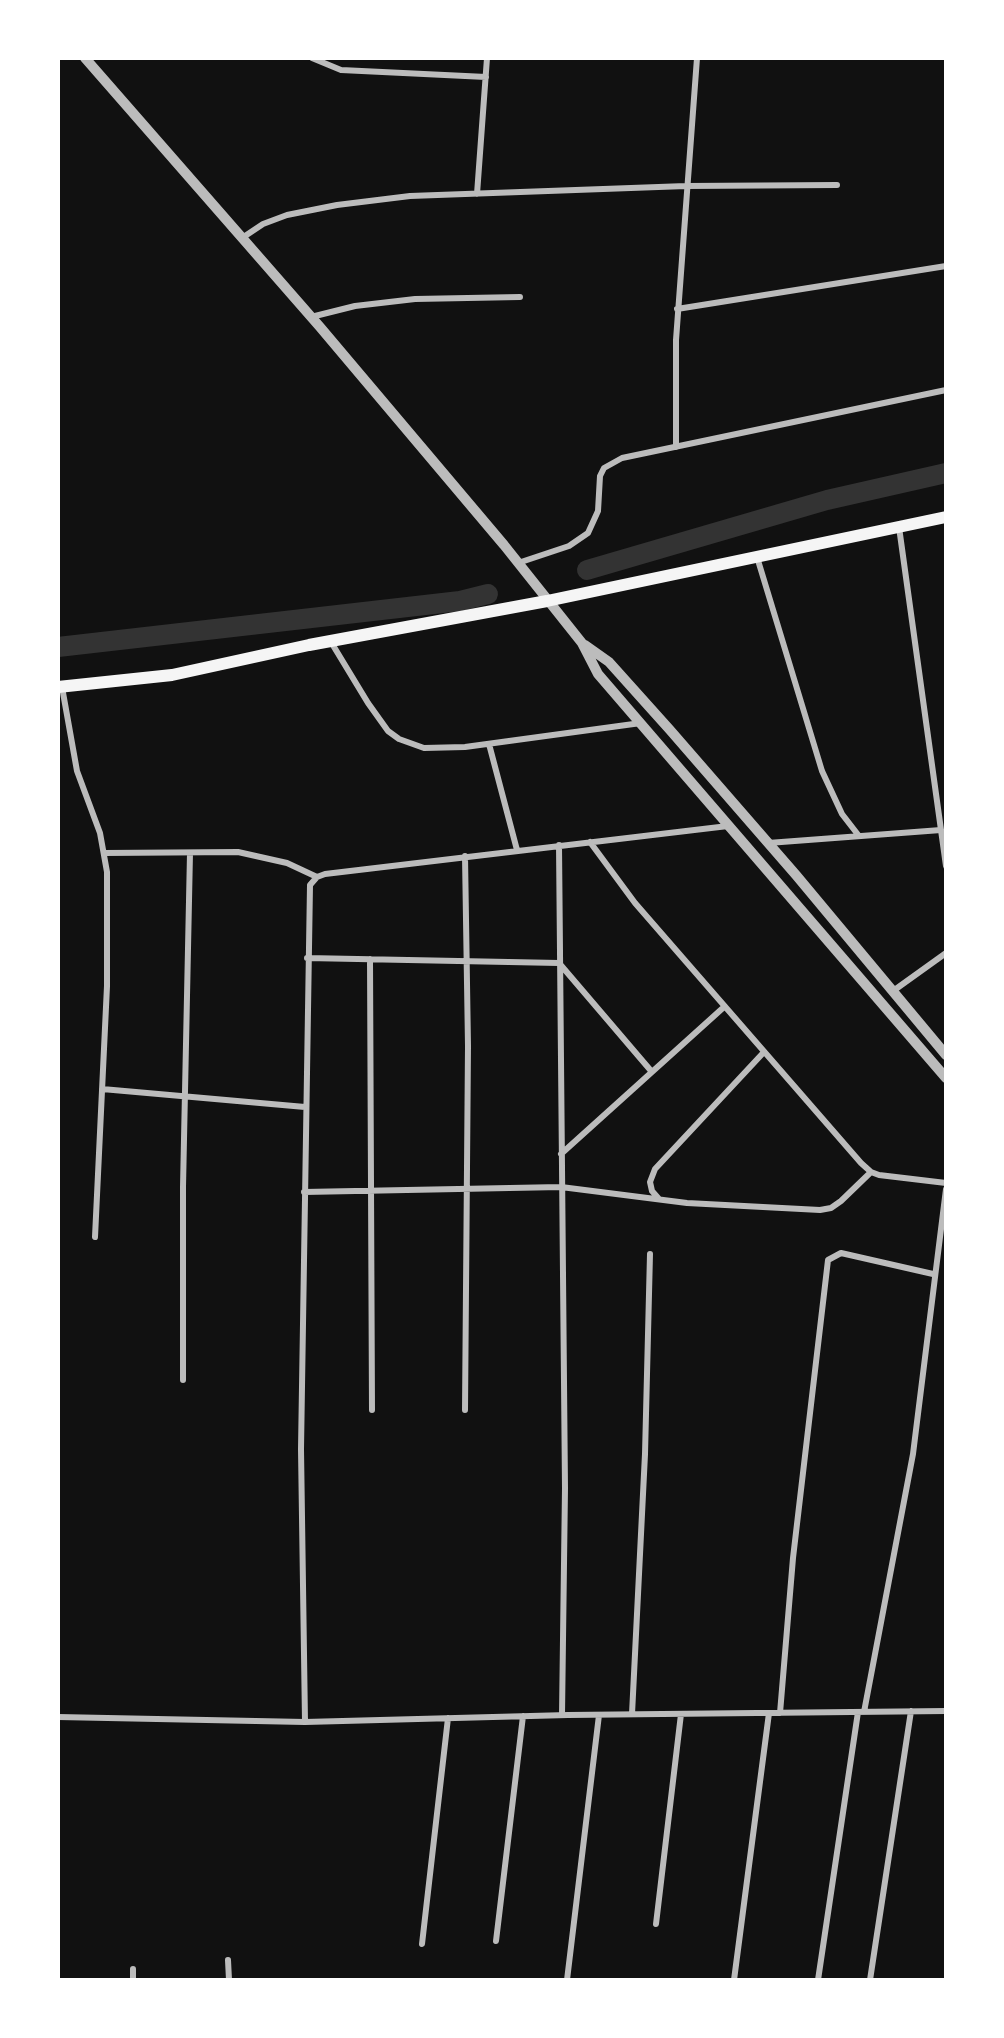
<!DOCTYPE html>
<style>
body{margin:0}
#map{position:relative;width:1004px;height:2038px;overflow:hidden;background:#111;font-family:"Source Sans 3",sans-serif}
canvas{display:block}
.frame{position:absolute;inset:0;border:60px solid #fff;pointer-events:none}
</style>
<div id="map">
<canvas width="1004" height="2038"></canvas>
<div class="frame"></div>
</div>
<script>
const g = document.querySelector('canvas').getContext('2d');
g.lineJoin = 'round';
function shape(rows) {
  const path = new Path2D();
  for (const r of rows) {
    path.moveTo(r[0], r[1]);
    for (let i = 2; i < r.length; i += 2) path.lineTo(r[i], r[i + 1]);
  }
  return path;
}
function trace(path, color, width, dash) {
  g.strokeStyle = color;
  g.lineWidth = width;
  g.lineCap = dash ? 'butt' : 'round';
  g.setLineDash(dash || []);
  g.stroke(path);
}
const canal = shape([
 [587,570,827,500,946,473],
 [58,647,460,601,488,594]
]);
const minor = shape([
 [312,58,341,70,486,77],
 [477,194,487,58],
 [242,238,263,224,287,215,337,205,410,196,686,186,837,185],
 [677,309,946,266],
 [311,317,355,306,415,299,520,297],
 [676,447,676,340,697,58],
 [899,527,946,866],
 [757,557,822,771,842,814,859,836],
 [518,563,569,546,588,533,598,511,600,476,604,468,622,458,946,390],
 [331,642,368,703,388,731,399,739,424,748,465,747,641,723],
 [62,687,77,771,100,833,107,872,107,986,95,1237],
 [489,744,517,850],
 [590,842,635,903,861,1163,871,1172,879,1175,946,1183],
 [768,843,941,830],
 [559,845,565,1488,562,1715],
 [104,853,238,852,287,863,317,877],
 [465,856,468,1046,465,1410],
 [307,958,559,963,652,1072],
 [370,959,372,1410],
 [893,991,946,953],
 [102,1089,305,1107],
 [561,1154,724,1007],
 [304,1192,561,1187,687,1203,820,1210,831,1208,841,1201,871,1172],
 [659,1199,652,1191,650,1182,655,1169,764,1052],
 [183,1380,183,1187,190,853],
 [864,1712,913,1454,946,1189],
 [780,1713,793,1558,828,1260,841,1253,933,1274],
 [632,1714,645,1454,650,1254],
 [58,1717,305,1722,568,1715,946,1711],
 [305,1722,301,1449,310,885,317,877,325,874,728,826],
 [656,1924,681,1714],
 [496,1941,523,1716],
 [422,1944,448,1718],
 [228,1960,229,1980],
 [133,1980,133,1969],
 [567,1980,599,1715],
 [734,1980,769,1713],
 [818,1980,858,1712],
 [870,1980,911,1711]
]);
const tertiary = shape([
 [85,58,320,327,504,545,582,643,598,674,946,1078],
 [585,645,609,662,670,730,796,875,946,1055]
]);
const secondary = shape([
 [58,687,172,675,309,645,547,601,946,517]
]);
trace(canal, '#333', 20);
trace(minor, '#bcbcbc', 6);
trace(tertiary, '#bcbcbc', 10);
trace(secondary, '#f5f5f5', 12);
</script>
